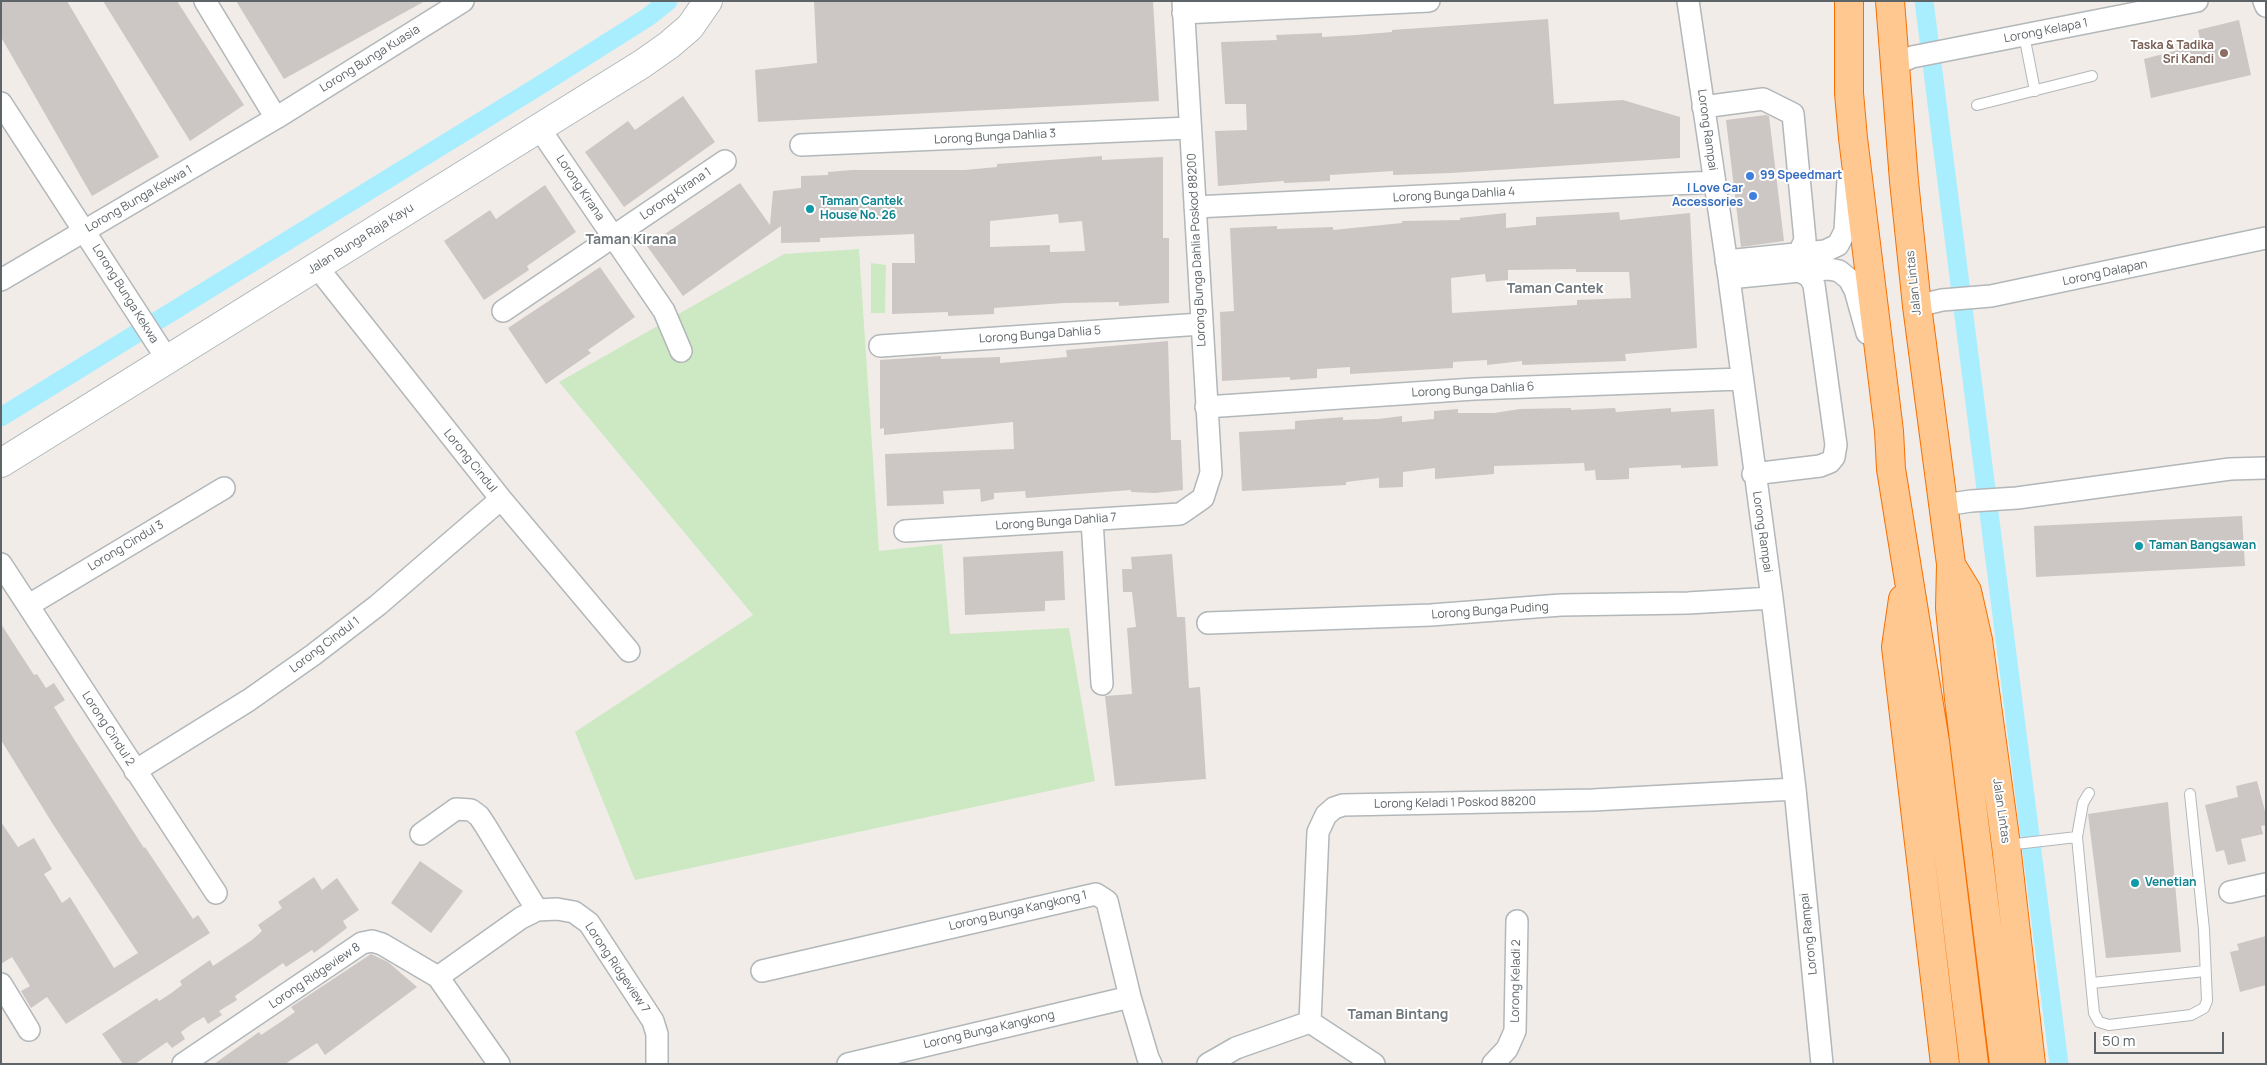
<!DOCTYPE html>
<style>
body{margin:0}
#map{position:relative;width:2267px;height:1065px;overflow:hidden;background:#f1ece7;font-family:Manrope,sans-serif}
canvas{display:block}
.frame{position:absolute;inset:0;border:2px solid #5e6568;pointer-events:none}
.scale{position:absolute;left:2094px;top:1032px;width:130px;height:22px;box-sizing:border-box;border:2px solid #5e6568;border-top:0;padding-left:6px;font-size:15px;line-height:18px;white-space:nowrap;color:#5e6568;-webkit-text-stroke:4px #fff;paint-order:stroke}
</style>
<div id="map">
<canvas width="2267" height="1065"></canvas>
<div class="frame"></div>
<div class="scale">50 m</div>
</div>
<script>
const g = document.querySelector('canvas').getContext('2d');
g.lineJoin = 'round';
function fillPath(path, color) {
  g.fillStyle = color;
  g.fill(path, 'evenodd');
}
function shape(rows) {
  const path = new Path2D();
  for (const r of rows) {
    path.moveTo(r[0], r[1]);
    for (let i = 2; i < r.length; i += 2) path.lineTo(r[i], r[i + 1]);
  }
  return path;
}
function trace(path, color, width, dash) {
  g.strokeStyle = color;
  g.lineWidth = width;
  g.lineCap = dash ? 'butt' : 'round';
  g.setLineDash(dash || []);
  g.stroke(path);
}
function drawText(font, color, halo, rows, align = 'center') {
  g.font = font + ' Manrope,sans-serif';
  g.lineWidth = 4;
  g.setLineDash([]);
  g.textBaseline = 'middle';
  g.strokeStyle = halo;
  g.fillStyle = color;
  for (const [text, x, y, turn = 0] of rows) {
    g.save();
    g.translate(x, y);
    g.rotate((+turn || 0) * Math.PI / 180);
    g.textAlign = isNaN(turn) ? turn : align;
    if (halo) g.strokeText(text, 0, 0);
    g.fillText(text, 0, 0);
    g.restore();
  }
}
const green = shape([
 [859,249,879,551,942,544,950,634,1069,628,1095,781,635,880,575,732,753,615,559,382,784,254],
 [871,263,886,265,885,313,871,313]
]);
const canal = shape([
 [1924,1,2059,1064],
 [1,417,542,84,648,17,668,1]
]);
const building = shape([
 [1,1,67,1,159,157,92,196,1,37],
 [103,1,177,1,244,105,190,141],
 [236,1,425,1,284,79],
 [814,1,1153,1,1159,101,758,122,755,70,817,63],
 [1548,19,1554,104,1623,100,1680,117,1680,158,1451,173,1393,175,1393,171,1330,175,1330,181,1284,183,1284,181,1218,186,1215,131,1247,130,1246,104,1225,104,1221,42,1277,40,1276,35,1322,33,1322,37,1356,35,1392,32,1392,30],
 [2239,20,2251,75,2151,98,2144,59,2201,44,2198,30],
 [683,96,715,142,624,207,585,152,628,121,635,130],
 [1766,115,1769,116,1784,241,1741,247,1726,120],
 [1102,156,1102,160,1163,157,1163,238,1169,238,1169,303,1119,306,1119,302,1064,303,994,308,994,314,948,316,948,312,892,314,892,263,915,263,914,234,820,238,820,242,781,243,781,226,683,296,647,246,740,183,770,225,773,191,801,188,801,176,828,175,828,172,852,170,965,170,997,167,997,164],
 [1058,214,1059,223,1082,221,1085,251,1050,252,1050,245,990,247,990,221],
 [545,185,576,232,527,266,529,270,484,300,444,241,490,210,496,219],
 [1619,212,1620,220,1690,213,1697,348,1625,354,1626,361,1522,365,1522,361,1487,365,1487,360,1453,362,1453,368,1350,374,1350,367,1317,369,1317,378,1290,380,1290,377,1222,381,1220,312,1234,311,1230,228,1277,226,1277,229,1333,227,1333,230,1402,223,1402,221,1460,220,1460,218,1506,213,1506,228,1536,225,1536,217],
 [1576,269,1576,272,1629,272,1631,298,1577,300,1577,305,1452,313,1451,278,1485,274,1486,282,1508,280,1508,270],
 [600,267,635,317,588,350,591,353,546,384,508,328],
 [1168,341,1171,440,1181,440,1183,490,1155,493,1131,492,1131,490,1026,498,1025,491,994,493,994,499,981,502,980,489,943,491,944,504,887,506,885,454,1014,449,1013,422,884,435,884,428,880,429,880,360,941,356,941,359,1000,357,1000,363,1067,357,1066,350],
 [1571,408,1571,410,1615,408,1616,412,1671,408,1671,412,1714,409,1718,466,1681,468,1681,465,1629,468,1629,479,1608,480,1596,480,1595,470,1585,471,1584,463,1494,466,1494,474,1435,479,1435,468,1403,472,1403,487,1379,488,1379,478,1346,482,1346,485,1242,491,1239,432,1295,429,1295,421,1343,417,1343,420,1378,419,1402,416,1402,422,1434,419,1434,411,1458,409,1458,413,1494,413,1520,409],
 [2242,516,2245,566,2036,577,2034,526],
 [1063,551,1065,600,1045,601,1045,611,965,615,963,557],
 [1172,554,1177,617,1185,617,1189,688,1200,687,1206,779,1115,786,1105,696,1132,694,1127,628,1136,627,1132,592,1123,592,1122,569,1132,569,1131,557],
 [1,624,34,675,37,674,46,688,54,683,65,700,54,707,72,736,144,848,145,847,193,919,198,915,210,933,66,1024,47,997,31,1008,21,991,30,986,12,957,1,964,1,822,18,847,34,838,52,869,44,874,53,888,62,903,70,897,114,968,138,953,54,826,1,740],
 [2257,781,2266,815,2266,825,2261,826,2263,834,2241,839,2246,861,2228,865,2224,850,2216,852,2205,805,2238,797,2236,786],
 [2168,802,2181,952,2106,958,2088,814],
 [420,861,463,891,431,933,391,903],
 [314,877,322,890,337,878,359,910,343,921,347,928,314,953,312,950,286,967,283,963,235,996,237,1000,219,1011,222,1015,208,1024,204,1017,192,1024,181,1032,185,1039,172,1048,167,1042,135,1064,123,1064,102,1034,157,998,159,1001,170,994,182,985,180,981,210,960,213,966,252,940,262,931,258,925,282,908,278,902],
 [2266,936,2266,985,2240,992,2230,952,2239,950,2237,944],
 [371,954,388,962,417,987,325,1055,317,1043,285,1064,214,1064,259,1032,261,1035,282,1021,295,1012,291,1007]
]);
const lane = shape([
 [2024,35,2035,91],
 [1977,105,2092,76],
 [2089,793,2083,803,2077,837,2094,1013,2099,1022,2109,1025,2191,1015,2204,1008,2207,1001,2204,930,2190,794],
 [2007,845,2077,837],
 [2092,983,2205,971]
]);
const street = shape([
 [205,1,276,118],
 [1688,1,1729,278,1772,598,1795,789,1822,1064],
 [2264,1,2266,6],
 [1183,13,1429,1],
 [1896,64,1912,57,2197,1],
 [1,103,167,359],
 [1703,107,1763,99,1793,114,1805,240,1799,253],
 [539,128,664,311,681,351],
 [801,145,1189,128],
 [1195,207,1714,182],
 [1726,261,1825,251,1838,245,1845,231,1848,179],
 [317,267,501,499,629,651],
 [1729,278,1800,271,1829,269,1839,271,1849,279,1855,290,1867,333],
 [1,280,276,118,463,1],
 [1917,306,1942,300,1991,296,2266,238],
 [503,311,725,161],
 [880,346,1201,324],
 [1206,407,1474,389,1740,379],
 [1753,474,1820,466,1830,462,1834,457,1836,445,1814,285,1810,277,1800,271],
 [1944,505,1971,501,2017,498,2230,469,2266,468],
 [1092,520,1102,684],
 [905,531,1180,514,1203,498,1211,473,1183,1],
 [1,564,216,893],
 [29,605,224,488],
 [1208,623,1431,615,1561,605,1688,603,1772,598],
 [135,771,249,700,313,655,378,605,501,499],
 [421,834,456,809,471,810,479,816,485,825,537,910],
 [2230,892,2266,884],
 [762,971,1096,894,1107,901,1130,997,1148,1058,1151,1064],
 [438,977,521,918,537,910,557,909,574,912,589,923,653,1021,657,1034,657,1064],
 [1,984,29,1030],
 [1310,1022,1318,832,1326,815,1334,808,1343,805,1593,800,1795,789],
 [183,1064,362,943,372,941,382,944,438,977,499,1064],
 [848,1064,1130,997],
 [1208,1064,1236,1048,1310,1022,1374,1064],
 [1493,1064,1507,1049,1515,1031,1517,921]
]);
const secondary = shape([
 [1,463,642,64,669,45,690,27,708,1]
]);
const highway = shape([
 [1849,1,1849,93,1853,138,1889,431,1891,469,1935,742,1974,1064],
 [1890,1,1904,181,1917,306,1951,564,1950,608,1959,699,2004,1064],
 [1953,568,1967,591,1978,640,2006,845,2031,1064],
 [1903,599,1896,647,1945,1064]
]);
const markers = [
 [2224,53,5,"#8d6e63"],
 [1750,176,5,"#3f7fe0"],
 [1753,196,5,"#3f7fe0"],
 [810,209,5,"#0f9aa8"],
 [2139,546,5,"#0f9aa8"],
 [2135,883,5,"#0f9aa8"]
];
const streetNames = [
 ["Lorong Kelapa 1",2046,31,-11],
 ["Lorong Bunga Kuasia",370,59,-32],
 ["Lorong Rampai",1707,130,82],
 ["Lorong Bunga Dahlia 3",995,137,-3],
 ["Lorong Kirana",580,188,56],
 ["Lorong Kirana 1",676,194,-34],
 ["Lorong Bunga Dahlia 4",1454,195,-3],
 ["Lorong Bunga Kekwa 1",139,199,-30],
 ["Jalan Bunga Raja Kayu",361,239,-32],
 ["Lorong Bunga Dahlia Poskod 88200",1197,250,-93],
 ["Lorong Dalapan",2105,273,-12],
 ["Jalan Lintas",1914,283,-96],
 ["Lorong Bunga Kekwa",125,294,58],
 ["Lorong Bunga Dahlia 5",1040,335,-4],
 ["Lorong Bunga Dahlia 6",1473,390,-3],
 ["Lorong Cindul",470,461,51],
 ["Lorong Bunga Dahlia 7",1056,522,-4],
 ["Lorong Rampai",1762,532,82],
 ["Lorong Cindul 3",126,546,-31],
 ["Lorong Bunga Puding",1490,611,-4],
 ["Lorong Cindul 1",325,645,-37],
 ["Lorong Cindul 2",108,729,57],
 ["Lorong Keladi 1 Poskod 88200",1455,803,-1],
 ["Jalan Lintas",2001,811,82],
 ["Lorong Bunga Kangkong 1",1018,911,-13],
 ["Lorong Rampai",1809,934,-96],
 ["Lorong Ridgeview 7",617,968,56],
 ["Lorong Ridgeview 8",315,976,-34],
 ["Lorong Keladi 2",1516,981,-89],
 ["Lorong Bunga Kangkong",989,1030,-13]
];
const educationNames = [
 ["Taska & Tadika",2214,46],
 ["Sri Kandi",2214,60]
];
const shopNames = [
 ["99 Speedmart",1760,176],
 ["I Love Car",1743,189,"right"],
 ["Accessories",1743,203,"right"]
];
const cultureNames = [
 ["Taman Cantek",820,202],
 ["House No. 26",820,216],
 ["Taman Bangsawan",2149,546],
 ["Venetian",2145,883]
];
const neighbourhoodNames = [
 ["Taman Kirana",631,240],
 ["Taman Cantek",1555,289],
 ["Taman Bintang",1398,1015]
];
fillPath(green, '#cce9c3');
trace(canal, '#a9eeff', 19);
fillPath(building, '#ccc7c4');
trace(lane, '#b2b7ba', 12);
trace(street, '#b2b7ba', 24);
trace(secondary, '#b3b9bc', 30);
trace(highway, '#f86f00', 30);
trace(lane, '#fff', 10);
trace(street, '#fff', 21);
trace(secondary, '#fff', 28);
trace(highway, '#ffc890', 28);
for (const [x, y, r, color] of markers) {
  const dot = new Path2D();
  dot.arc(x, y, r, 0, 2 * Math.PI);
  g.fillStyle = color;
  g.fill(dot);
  trace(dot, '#fff', 2);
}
drawText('12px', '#5e6568', '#fff', streetNames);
drawText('bold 12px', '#785e54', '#fff', educationNames, 'right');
drawText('bold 12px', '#366cbe', '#fff', shopNames, 'left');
drawText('bold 12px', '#0d838f', '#fff', cultureNames, 'left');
drawText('bold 14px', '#6f777a', '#fff', neighbourhoodNames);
</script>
